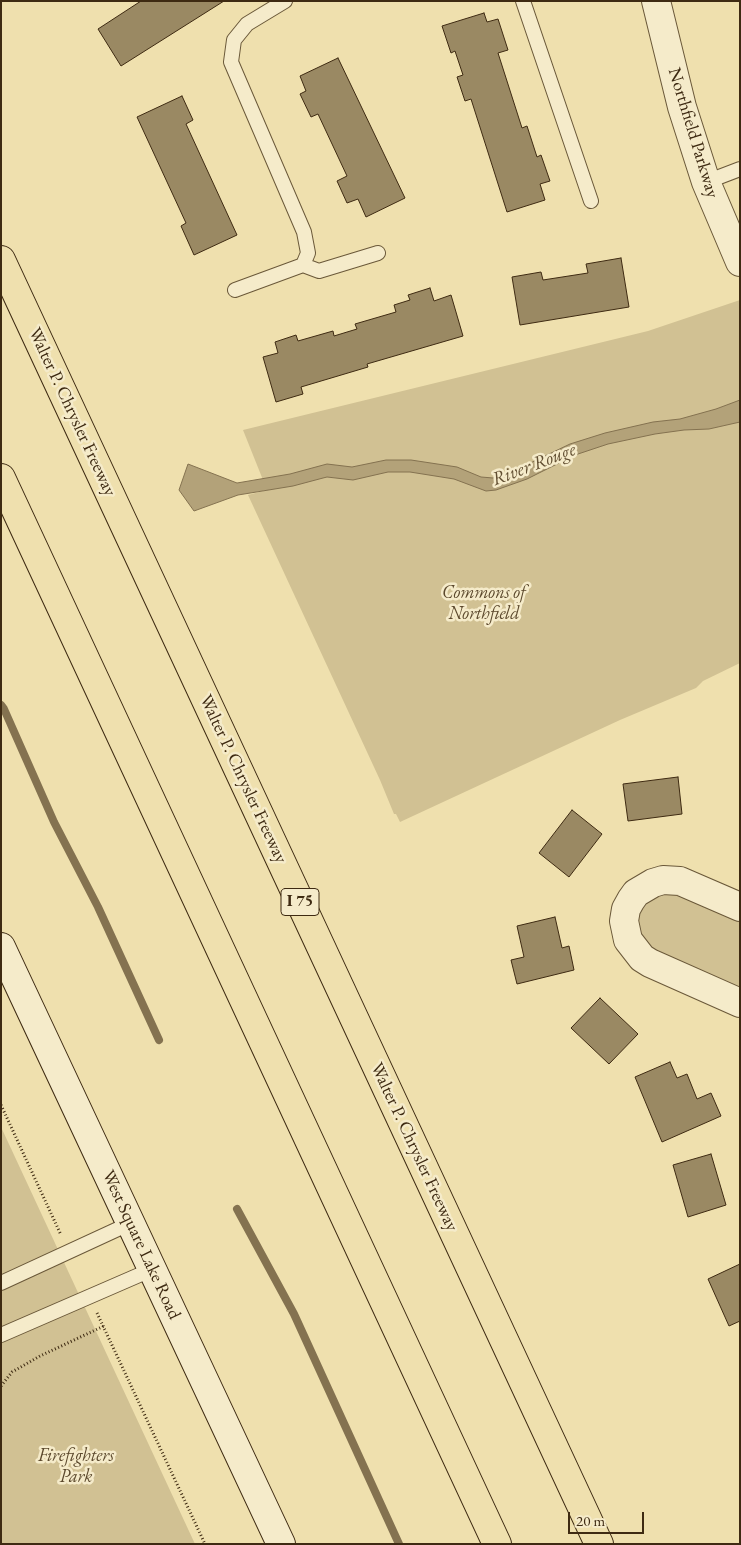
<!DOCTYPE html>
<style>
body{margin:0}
#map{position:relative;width:741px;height:1545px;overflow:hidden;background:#efe0ae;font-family:"EB Garamond",serif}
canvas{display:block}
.frame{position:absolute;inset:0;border:2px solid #3e2a12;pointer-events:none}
.scale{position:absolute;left:568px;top:1512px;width:76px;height:22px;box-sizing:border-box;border:2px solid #3e2a12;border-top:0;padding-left:6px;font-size:15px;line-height:18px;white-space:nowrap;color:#3e2a12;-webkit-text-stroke:4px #f5ebca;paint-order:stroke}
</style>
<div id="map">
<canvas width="741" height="1545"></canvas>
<div class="frame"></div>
<div class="scale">20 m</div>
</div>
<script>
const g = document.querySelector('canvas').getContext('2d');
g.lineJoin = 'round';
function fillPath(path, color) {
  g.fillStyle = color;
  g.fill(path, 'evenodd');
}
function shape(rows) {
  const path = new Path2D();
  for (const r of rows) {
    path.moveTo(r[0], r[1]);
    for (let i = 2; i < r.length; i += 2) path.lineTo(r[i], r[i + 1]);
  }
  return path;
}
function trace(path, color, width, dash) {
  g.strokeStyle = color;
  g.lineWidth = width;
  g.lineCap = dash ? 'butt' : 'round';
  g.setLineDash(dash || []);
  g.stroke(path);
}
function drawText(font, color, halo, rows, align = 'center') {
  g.font = font + ' "EB Garamond",serif';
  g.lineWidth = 5;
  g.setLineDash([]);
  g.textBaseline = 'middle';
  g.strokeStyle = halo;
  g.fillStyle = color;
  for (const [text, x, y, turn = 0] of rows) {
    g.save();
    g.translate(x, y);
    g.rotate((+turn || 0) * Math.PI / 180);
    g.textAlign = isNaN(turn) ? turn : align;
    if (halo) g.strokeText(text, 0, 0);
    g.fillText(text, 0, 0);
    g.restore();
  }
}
const green = shape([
 [740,300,740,663,703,681,696,688,620,720,400,822,396,814,394,814,380,780,248,495,267,490,243,430,648,331],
 [669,892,679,895,740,922,740,989,654,949,649,947,641,936,638,922,640,911,645,904,659,894],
 [1,1127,195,1544,1,1544]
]);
const water = shape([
 [740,400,740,422,709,429,684,430,655,434,608,444,575,455,527,479,496,490,486,491,454,479,410,472,388,472,353,480,327,477,323,478,293,486,238,495,194,511,179,490,188,464,237,483,290,474,327,464,352,467,386,460,411,460,457,467,481,477,493,478,522,467,570,444,605,433,653,422,680,419,716,409,740,400]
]);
const stream = shape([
 [1,705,4,709,54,822,98,907,159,1040],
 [237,1209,294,1314,399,1544]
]);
const building = shape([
 [141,1,224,1,121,66,98,29,141,1],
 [484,13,487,22,498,19,508,50,498,53,522,128,527,126,537,157,541,155,550,181,540,184,545,200,507,212,471,99,465,101,457,77,463,75,455,51,451,53,442,26,484,13],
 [338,58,405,198,366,217,358,199,347,203,337,181,347,176,318,114,311,117,300,94,306,91,300,76,338,58],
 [182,96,193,120,186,124,237,235,194,255,181,226,186,223,137,117,182,96],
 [621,258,629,307,520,325,512,277,541,272,543,280,588,273,586,264,621,258],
 [430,288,434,301,451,295,463,336,367,364,368,367,301,387,303,394,276,402,263,357,278,353,275,342,296,335,298,341,333,331,334,336,357,329,355,324,396,312,394,305,410,300,408,295,430,288],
 [678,777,682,814,628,821,623,784,678,777],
 [572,810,602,834,569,877,539,853,572,810],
 [555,917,562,948,569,946,574,970,517,984,511,960,524,957,517,926,555,917],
 [600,998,638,1034,609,1064,571,1028,600,998],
 [670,1062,677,1078,687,1074,697,1099,711,1093,721,1116,662,1142,635,1077,670,1062],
 [711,1154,726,1205,688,1217,673,1165,711,1154],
 [740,1264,740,1321,729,1326,708,1279,740,1264]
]);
const path = shape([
 [1,1105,61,1235],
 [97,1313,205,1544],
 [1,1386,12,1372,40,1356,104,1326]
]);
const lane = shape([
 [523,1,591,201],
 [706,182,740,169],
 [303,265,319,271,378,253],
 [235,290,303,265,308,253,304,232,231,62,234,40,247,24,285,1],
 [1,1283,131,1223],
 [1,1335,153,1269]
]);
const street = shape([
 [656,1,682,107,706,182,740,262],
 [740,907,680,881,663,880,653,883,636,893,631,900,626,909,624,921,628,940,642,958,650,963,740,1003]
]);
const secondary = shape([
 [1,947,281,1544]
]);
const highway = shape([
 [1,260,599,1544],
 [1,478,497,1544]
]);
const shields = [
 [300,902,38]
];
const shieldNames = [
 ["I 75",300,902]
];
const streetNames = [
 ["Northfield Parkway",693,133,73],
 ["Walter P. Chrysler Freeway",72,412,65],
 ["Walter P. Chrysler Freeway",243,779,65],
 ["Walter P. Chrysler Freeway",414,1147,65],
 ["West Square Lake Road",141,1245,65]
];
const parkNames = [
 ["Commons of",484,593],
 ["Northfield",484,614],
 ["Firefighters",76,1456],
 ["Park",76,1477]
];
const waterNames = [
 ["River Rouge",534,465,-21]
];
fillPath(green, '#d1c193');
fillPath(water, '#b3a279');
trace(water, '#847250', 1);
trace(stream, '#847250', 8);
fillPath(building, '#9a8963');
trace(building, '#3e2a12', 1);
trace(lane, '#6a5839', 16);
trace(street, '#6a5839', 30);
trace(secondary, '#3e2a12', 30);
trace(highway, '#3e2a12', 30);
trace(path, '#3e2a12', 3, [1, 2.5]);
trace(lane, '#f5ebca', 14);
trace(street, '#f5ebca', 28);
trace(secondary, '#f5ebca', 28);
trace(highway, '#efe0ae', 28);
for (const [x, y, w] of shields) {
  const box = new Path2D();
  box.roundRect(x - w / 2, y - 13.5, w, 27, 4);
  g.fillStyle = '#f5ebca';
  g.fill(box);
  trace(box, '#3e2a12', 1);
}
drawText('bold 16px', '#3e2a12', null, shieldNames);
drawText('18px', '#3e2a12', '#f5ebca', streetNames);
drawText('italic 18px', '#5b482c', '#f5ebca', parkNames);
drawText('italic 19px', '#614e31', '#f5ebca', waterNames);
</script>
